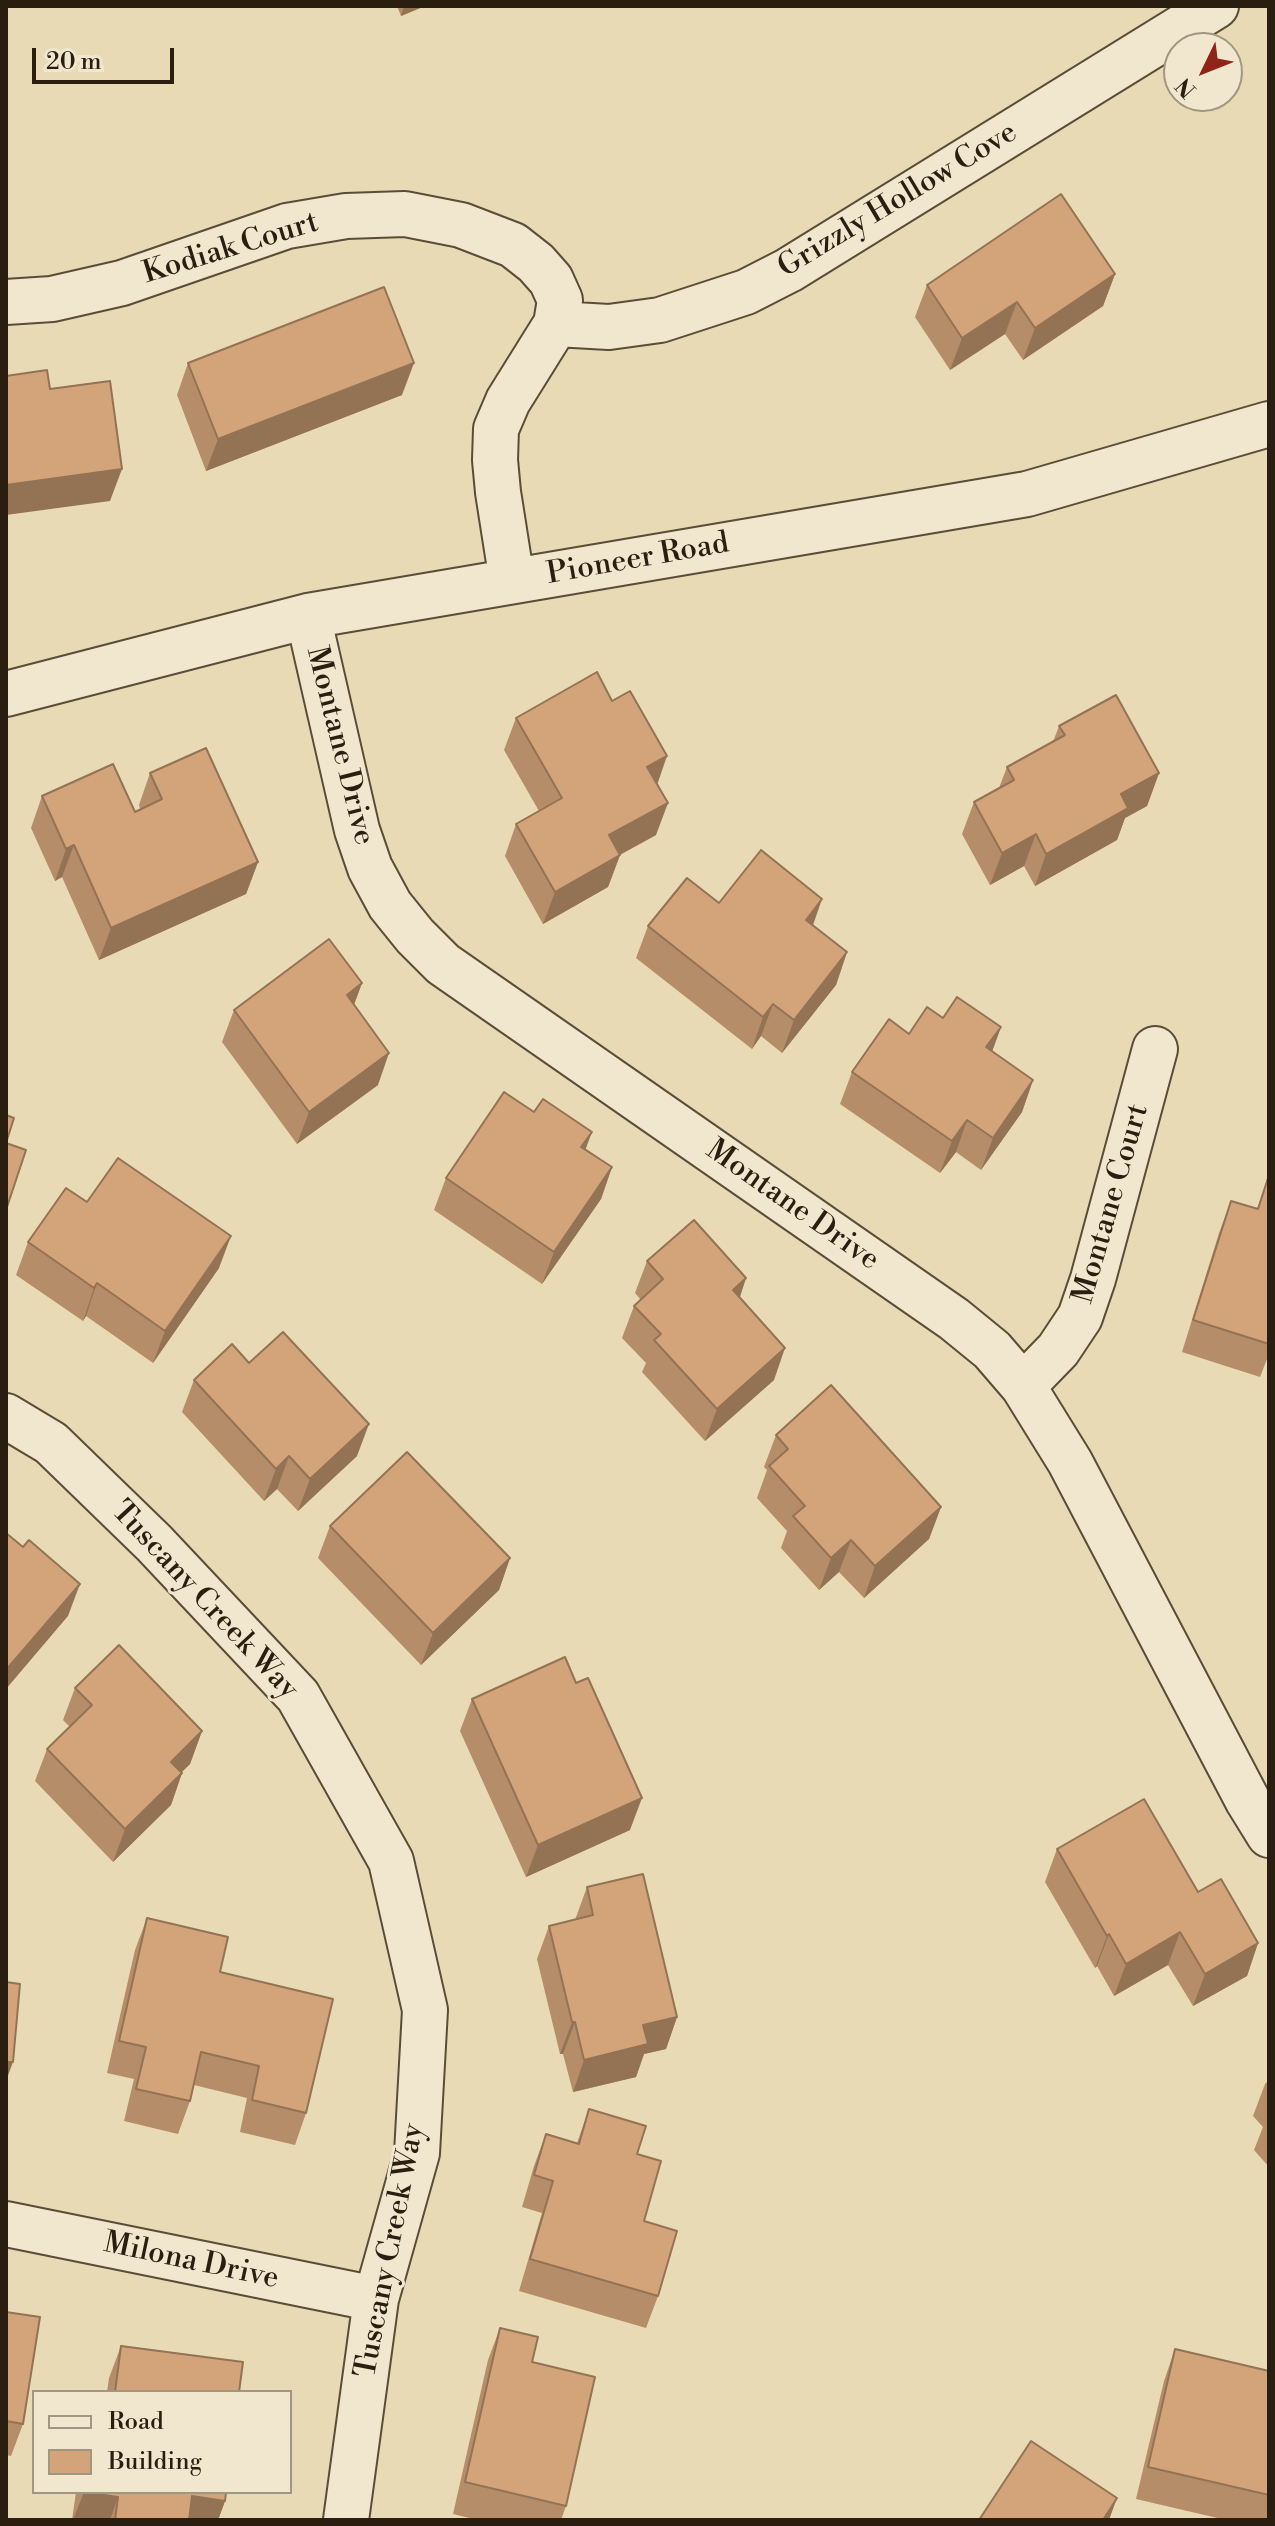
<!DOCTYPE html>
<style>
body{margin:0}
#map{position:relative;width:1275px;height:2526px;overflow:hidden;background:#e8dab4;font-family:"Libre Bodoni",serif}
canvas{display:block}
.frame{position:absolute;inset:0;border:8px solid #291e0f;pointer-events:none}
.legend{position:absolute;left:32px;top:2390px;width:260px;height:104px;box-sizing:border-box;background:#f0e7ce;border:2px solid #a09782;margin:0;padding:10px 14px;list-style:none;font-size:24px;color:#291e0f}
.legend li{display:flex;align-items:center;gap:16px;height:40px}
.legend b{width:40px;border:2px solid #a09782}
.north{position:absolute;left:1163px;top:32px;width:80px;height:80px;box-sizing:border-box;background:#f0e7ce;border:2px solid #a09782;border-radius:50%;rotate:227deg;font-size:22px;font-weight:700;line-height:32px;text-align:center;color:#291e0f}
.north::after{content:'';display:block;margin:auto;width:28px;height:36px;background:#8f2418;clip-path:polygon(50% 0,100% 100%,50% 72%,0 100%)}
.scale{position:absolute;left:32px;top:48px;width:142px;height:36px;box-sizing:border-box;border:4px solid #291e0f;border-top:0;padding-left:10px;font-size:24px;line-height:28px;white-space:nowrap;color:#291e0f;-webkit-text-stroke:6px #f0e7ce;paint-order:stroke}
</style>
<div id="map">
<canvas width="1275" height="2526"></canvas>
<div class="frame"></div>
<ul class="legend">
<li><b style="height:10px;background:#f0e7ce"></b>Road</li>
<li><b style="height:22px;background:#d3a47a"></b>Building</li>
</ul>
<div class="north">N</div>
<div class="scale">20 m</div>
</div>
<script>
const g = document.querySelector('canvas').getContext('2d');
g.lineJoin = 'round';
function shape(rows) {
  const path = new Path2D();
  for (const r of rows) {
    path.moveTo(r[0], r[1]);
    for (let i = 2; i < r.length; i += 2) path.lineTo(r[i], r[i + 1]);
  }
  return path;
}
function trace(path, color, width, dash) {
  g.strokeStyle = color;
  g.lineWidth = width;
  g.lineCap = dash ? 'butt' : 'round';
  g.setLineDash(dash || []);
  g.stroke(path);
}
function fillPath(path, color) {
  g.fillStyle = color;
  g.fill(path, 'evenodd');
}
function drawText(font, color, halo, rows, align = 'center') {
  g.font = font + ' "Libre Bodoni",serif';
  g.lineWidth = 6;
  g.setLineDash([]);
  g.textBaseline = 'middle';
  g.strokeStyle = halo;
  g.fillStyle = color;
  for (const [text, x, y, turn = 0] of rows) {
    g.save();
    g.translate(x, y);
    g.rotate((+turn || 0) * Math.PI / 180);
    g.textAlign = isNaN(turn) ? turn : align;
    if (halo) g.strokeText(text, 0, 0);
    g.fillText(text, 0, 0);
    g.restore();
  }
}
const street = shape([
 [6,302,52,299,122,283,287,226,346,216,405,214,461,225,513,245,536,263,551,280,560,300,556,324,508,401,496,429,495,460,498,492,512,581],
 [556,324,609,327,660,320,746,292,789,270,1216,6],
 [308,616,357,830,370,868,390,905,415,936,443,964,954,1319,992,1350,1023,1386,1070,1462,1248,1801,1269,1835],
 [6,694,308,616,1027,494,1269,424],
 [1023,1386,1058,1350,1080,1317,1093,1279,1155,1049],
 [6,1416,51,1443,154,1543,298,1696,391,1861,425,2010,417,2153,376,2299,346,2520],
 [6,2224,376,2299]
]);
const wall = shape([
 [397,6,425,6,401,16],
 [1115,274,1103,306,1023,360,1005,334,950,370,915,317,927,285],
 [188,363,402,395,206,471,177,395],
 [516,718,657,784,656,835,620,855,608,887,543,924,505,856,516,824,539,811,504,750],
 [1059,726,1159,773,1147,806,1125,818,1117,840,1035,886,1024,866,990,885,962,834,974,802,999,788,1007,767,1053,742],
 [150,773,258,862,246,894,99,960,62,877,55,881,31,828,42,796,135,812,140,809,139,805],
 [719,903,813,925,847,952,836,985,782,1053,761,1036,752,1049,636,958,648,926],
 [362,983,354,1005,378,1085,297,1144,222,1042,234,1010],
 [943,1018,1001,1027,992,1051,1033,1080,1022,1112,981,1170,956,1152,940,1173,840,1104,852,1072,909,1034],
 [534,1112,612,1167,601,1199,542,1284,434,1210,446,1178],
 [1269,1174,1269,1360,1267,1359,1260,1377,1182,1352,1219,1233,1231,1201,1257,1209],
 [87,1202,219,1268,153,1363,86,1316,83,1321,16,1275,28,1242],
 [647,1261,746,1278,740,1297,774,1380,705,1441,642,1372,646,1363,622,1338,634,1306,641,1300,635,1293],
 [249,1363,357,1456,298,1511,277,1489,264,1501,182,1412,194,1380],
 [776,1435,941,1507,929,1539,864,1598,839,1572,819,1590,781,1548,787,1531,757,1498,767,1470,764,1467],
 [330,1526,510,1558,499,1590,421,1665,318,1558],
 [75,1688,202,1731,190,1764,182,1772,182,1773,171,1805,113,1862,35,1781,47,1749,70,1727,63,1720],
 [472,1699,630,1830,526,1877,460,1731],
 [1057,1849,1198,1892,1258,1943,1247,1976,1193,2006,1168,1965,1114,1996,1097,1966,1095,1968,1045,1882],
 [587,1887,677,2017,666,2049,644,2054,636,2077,573,2092,563,2054,560,2054,537,1959,549,1926,575,1920],
 [147,1918,220,1972,306,2113,295,2145,240,2132,247,2098,194,2085,190,2101,178,2134,124,2121,134,2079,107,2073,135,1950],
 [1269,2080,1269,2167,1254,2150,1263,2127,1253,2116,1265,2084],
 [589,2109,637,2154,644,2221,658,2296,646,2328,519,2291,542,2213,522,2207,534,2166,546,2134,577,2143],
 [6,2312,23,2424,11,2456,6,2455],
 [500,2328,566,2506,561,2520,478,2520,453,2514,488,2360],
 [121,2346,239,2392,107,2392,109,2378],
 [1175,2349,1269,2371,1269,2520,1226,2520,1136,2499,1164,2381],
 [76,2492,226,2492,225,2501,218,2520,72,2520]
]);
const shadedWall = shape([
 [404,6,425,6,401,16],
 [1115,274,1103,306,1023,360,1035,328],
 [1017,302,1005,334,950,370,962,338],
 [414,363,402,395,206,471,218,439],
 [122,469,110,501,6,515,6,485],
 [667,756,656,788,647,767],
 [1159,773,1147,806,1125,818,1117,840,1035,886,1046,854,1121,794],
 [668,803,656,835,597,867,609,835],
 [1036,834,1024,866,990,885,1002,853],
 [74,845,62,877,55,881,66,849],
 [620,855,608,887,543,924,555,892],
 [258,862,246,894,99,960,111,928],
 [822,899,811,931,806,920],
 [847,952,836,985,782,1053,794,1020],
 [362,983,350,1015,347,995],
 [773,1004,761,1036,752,1049,763,1017],
 [1001,1027,989,1060,986,1047],
 [389,1053,378,1085,297,1144,309,1112],
 [1033,1080,1022,1112,981,1170,993,1138],
 [967,1120,956,1152,940,1173,952,1141],
 [592,1132,580,1164,581,1147],
 [612,1167,601,1199,542,1284,554,1252],
 [231,1236,219,1268,153,1363,165,1331],
 [746,1278,735,1311,733,1290],
 [97,1283,86,1316,83,1321,94,1288],
 [785,1348,774,1380,705,1441,717,1409],
 [369,1424,357,1456,298,1511,310,1479],
 [289,1456,277,1489,264,1501,276,1469],
 [941,1507,929,1539,864,1598,875,1566],
 [851,1540,839,1572,819,1590,831,1558],
 [510,1558,499,1590,421,1665,433,1633],
 [80,1584,68,1616,6,1689,6,1670],
 [202,1731,190,1764,159,1794,171,1762],
 [182,1773,171,1805,113,1862,125,1829],
 [642,1798,630,1830,526,1877,538,1845],
 [1180,1932,1168,1965,1114,1996,1126,1964],
 [1109,1934,1097,1966,1095,1968,1107,1936],
 [1258,1943,1247,1976,1193,2006,1205,1974],
 [677,2017,666,2049,644,2054,636,2077,573,2092,584,2060,643,2025],
 [572,2022,575,2022,563,2054,560,2054],
 [6,2062,13,2062,6,2081],
 [84,2492,118,2497,110,2520,73,2520],
 [192,2496,225,2501,218,2520,184,2520],
 [1117,2498,1109,2520,1103,2520]
]);
const building = shape([
 [1061,194,1115,274,1035,328,1017,302,962,338,927,285,1061,194],
 [384,287,414,363,218,439,188,363,384,287],
 [47,370,50,389,110,381,122,469,6,485,6,376,47,370],
 [597,672,612,701,630,691,667,756,647,767,668,803,609,835,620,855,555,892,516,824,562,798,516,718,597,672],
 [1116,695,1159,773,1121,794,1128,808,1046,854,1036,834,1002,853,974,802,1014,780,1007,767,1065,735,1059,726,1116,695],
 [206,748,258,862,111,928,74,845,66,849,42,796,113,764,135,812,162,799,150,773,206,748],
 [761,850,822,899,806,920,847,952,794,1020,773,1004,763,1017,648,926,687,878,719,903,761,850],
 [329,939,362,983,347,995,389,1053,309,1112,234,1010,329,939],
 [957,997,1001,1027,986,1047,1033,1080,993,1138,967,1120,952,1141,852,1072,889,1019,909,1034,927,1007,943,1018,957,997],
 [504,1092,534,1112,543,1099,592,1132,581,1147,612,1167,554,1252,446,1178,504,1092],
 [6,1115,14,1118,6,1143,26,1150,6,1210,6,1115],
 [118,1158,231,1236,165,1331,97,1283,94,1288,28,1242,66,1188,87,1202,118,1158],
 [1269,1175,1269,1344,1193,1320,1231,1201,1258,1209,1269,1175],
 [694,1220,746,1278,733,1290,785,1348,717,1409,654,1340,661,1334,634,1306,663,1279,647,1261,694,1220],
 [283,1332,369,1424,310,1479,289,1456,276,1469,194,1380,232,1344,249,1363,283,1332],
 [831,1385,941,1507,875,1566,851,1540,831,1558,793,1516,805,1506,769,1466,788,1449,776,1435,831,1385],
 [407,1452,510,1558,433,1633,330,1526,407,1452],
 [6,1533,23,1547,29,1540,80,1584,6,1670,6,1533],
 [119,1645,202,1731,171,1762,182,1773,125,1829,47,1749,92,1705,75,1688,119,1645],
 [565,1657,576,1683,588,1678,642,1798,538,1845,472,1699,565,1657],
 [1144,1799,1198,1892,1221,1879,1258,1943,1205,1974,1180,1932,1126,1964,1109,1934,1107,1936,1057,1849,1144,1799],
 [643,1874,677,2017,643,2025,648,2044,584,2060,575,2022,572,2022,549,1926,593,1915,587,1887,643,1874],
 [147,1918,228,1937,220,1972,333,1999,306,2113,252,2100,259,2066,201,2052,190,2101,136,2089,146,2047,119,2041,147,1918],
 [6,1982,20,1984,13,2062,6,2062,6,1982],
 [589,2109,646,2126,637,2154,661,2161,644,2221,677,2231,658,2296,530,2259,553,2181,534,2175,546,2134,579,2144,589,2109],
 [6,2312,40,2317,23,2424,6,2421,6,2312],
 [500,2328,538,2337,532,2362,595,2377,566,2506,465,2482,500,2328],
 [121,2346,243,2362,239,2392,115,2392,121,2346],
 [1175,2349,1269,2371,1269,2495,1148,2467,1175,2349],
 [1031,2441,1117,2498,1103,2520,979,2520,1031,2441],
 [84,2492,226,2492,225,2501,192,2496,189,2520,115,2520,118,2497,84,2492]
]);
const streetNames = [
 ["Grizzly Hollow Cove",898,201,-31],
 ["Kodiak Court",231,249,-17],
 ["Pioneer Road",638,560,-10],
 ["Montane Drive",339,746,76],
 ["Montane Court",1112,1204,-74],
 ["Montane Drive",792,1206,35],
 ["Tuscany Creek Way",204,1601,47],
 ["Tuscany Creek Way",391,2251,-79],
 ["Milona Drive",191,2262,12]
];
trace(street, '#594d38', 48);
trace(street, '#f0e7ce', 44);
fillPath(wall, '#b58d69');
fillPath(shadedWall, '#947355');
fillPath(building, '#d3a47a');
trace(building, '#947355', 2);
drawText('30px', '#291e0f', '#f0e7ce', streetNames);
</script>
